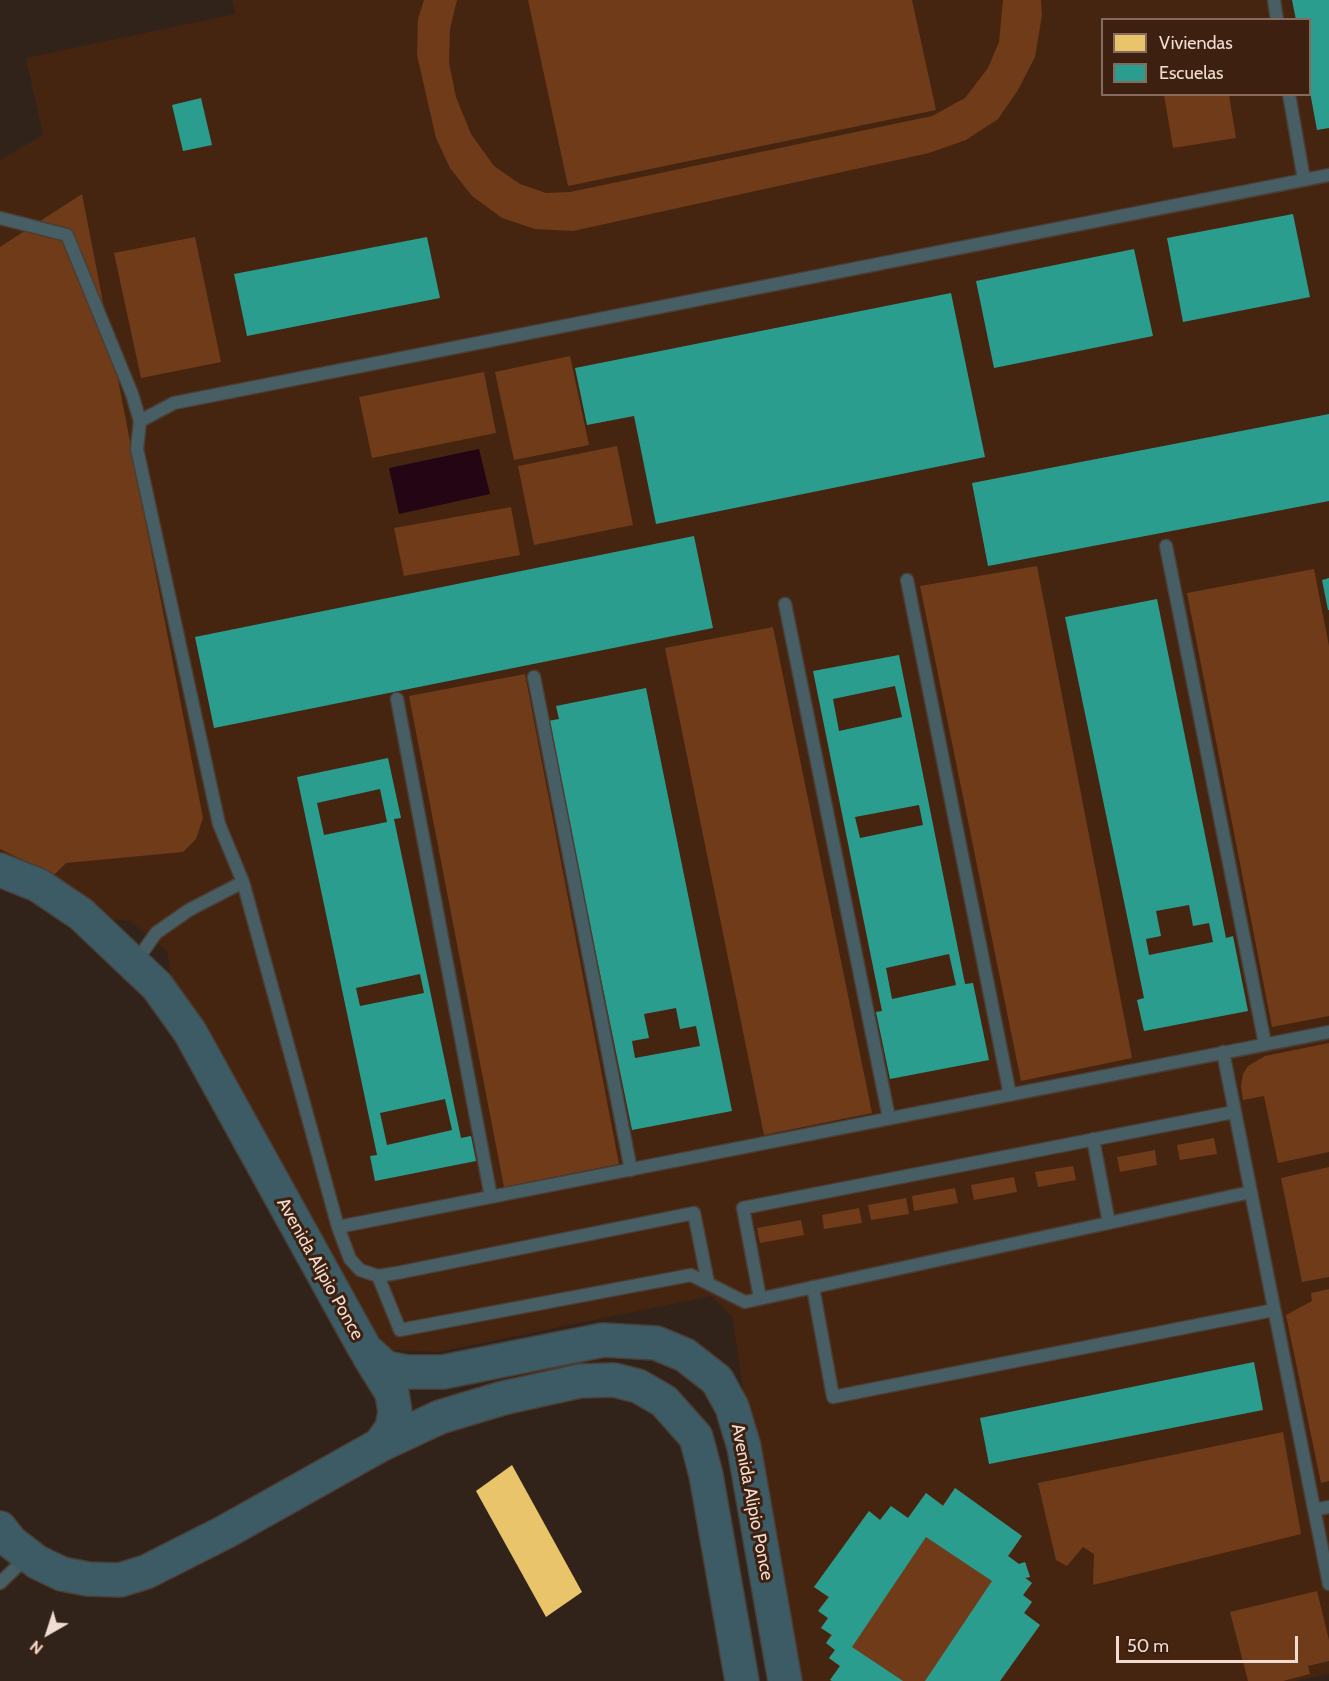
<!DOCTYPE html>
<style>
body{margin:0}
#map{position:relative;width:1329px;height:1681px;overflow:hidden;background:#32231a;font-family:Cabin,sans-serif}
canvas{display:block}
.legend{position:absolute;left:1101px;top:18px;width:210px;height:78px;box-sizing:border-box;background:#3d200f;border:2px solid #856b5d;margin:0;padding:8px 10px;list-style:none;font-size:18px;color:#f0dcd1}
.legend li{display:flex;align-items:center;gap:12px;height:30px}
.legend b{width:30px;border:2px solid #856b5d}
.north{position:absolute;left:18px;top:1603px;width:60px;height:60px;-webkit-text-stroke:4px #3d200f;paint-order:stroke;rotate:219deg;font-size:16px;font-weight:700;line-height:24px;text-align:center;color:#f0dcd1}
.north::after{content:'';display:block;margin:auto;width:21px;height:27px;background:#f0dcd1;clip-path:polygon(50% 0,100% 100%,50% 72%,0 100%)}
.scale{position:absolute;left:1116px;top:1636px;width:182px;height:27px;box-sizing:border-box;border:3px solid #f0dcd1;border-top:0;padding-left:8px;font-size:18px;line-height:21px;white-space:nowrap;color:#f0dcd1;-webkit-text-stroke:4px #3d200f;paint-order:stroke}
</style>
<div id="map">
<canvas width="1329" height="1681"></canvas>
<ul class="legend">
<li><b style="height:16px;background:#e9c46a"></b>Viviendas</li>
<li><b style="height:16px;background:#2a9d8f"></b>Escuelas</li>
</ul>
<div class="north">N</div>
<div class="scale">50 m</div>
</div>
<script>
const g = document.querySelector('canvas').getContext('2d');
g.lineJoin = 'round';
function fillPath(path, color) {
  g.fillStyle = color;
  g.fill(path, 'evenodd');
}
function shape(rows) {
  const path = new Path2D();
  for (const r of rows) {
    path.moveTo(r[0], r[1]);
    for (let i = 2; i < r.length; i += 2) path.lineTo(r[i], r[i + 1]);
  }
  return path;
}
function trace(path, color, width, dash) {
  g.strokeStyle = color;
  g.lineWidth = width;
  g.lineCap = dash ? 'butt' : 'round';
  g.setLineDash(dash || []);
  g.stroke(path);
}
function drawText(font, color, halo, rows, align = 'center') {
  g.font = font + ' Cabin,sans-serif';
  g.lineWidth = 6;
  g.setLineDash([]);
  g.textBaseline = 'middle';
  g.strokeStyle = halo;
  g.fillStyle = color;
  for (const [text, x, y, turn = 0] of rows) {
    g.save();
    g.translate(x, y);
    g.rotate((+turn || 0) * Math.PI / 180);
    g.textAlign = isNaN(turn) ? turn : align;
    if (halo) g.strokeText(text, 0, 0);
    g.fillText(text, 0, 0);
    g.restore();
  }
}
const built = shape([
 [232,0,1329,0,1329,1674,1295,1681,801,1681,747,1414,732,1316,711,1296,437,1352,378,1349,172,983,167,951,130,921,102,919,0,858,0,160,43,135,26,58,235,14],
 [1102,20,1310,20,1310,94,1102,94]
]);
const green = shape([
 [424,0,457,0,450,29,449,63,456,97,471,134,494,166,520,184,546,193,570,192,932,116,965,98,988,68,999,42,1003,0,1041,0,1042,15,1035,57,1018,90,998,119,966,140,929,153,573,231,535,229,502,218,472,196,450,168,436,138,417,55,418,19],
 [528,0,912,0,936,110,568,186],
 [1164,95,1229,95,1236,138,1173,148],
 [82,194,203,818,196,839,183,852,66,863,54,875,0,849,0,247],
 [195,237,221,362,141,378,114,253],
 [570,356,589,445,514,460,495,372],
 [484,372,496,433,372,458,359,397],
 [617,446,633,525,534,545,518,466],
 [511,507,520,555,404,576,394,528],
 [1037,566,1132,1058,1021,1081,920,586],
 [1314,569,1329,646,1329,1016,1272,1027,1187,593],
 [773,627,872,1113,764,1135,665,648],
 [525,674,619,1164,504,1187,409,696],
 [1329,1043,1329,1152,1278,1163,1264,1096,1243,1100,1241,1086,1243,1074,1248,1066,1265,1056],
 [1214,1138,1217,1154,1180,1160,1177,1145],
 [1155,1150,1157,1165,1120,1172,1117,1157],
 [1073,1166,1076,1180,1038,1187,1035,1172],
 [1329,1167,1329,1277,1302,1282,1281,1178],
 [1014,1177,1017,1192,974,1200,971,1185],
 [955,1188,958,1203,914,1211,912,1196],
 [906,1198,909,1214,871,1220,868,1205],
 [859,1208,862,1223,824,1229,822,1215],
 [801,1220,804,1235,760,1243,757,1228],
 [1329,1289,1329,1481,1321,1483,1286,1315,1312,1301,1311,1293],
 [1283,1432,1301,1534,1093,1585,1094,1554,1083,1547,1067,1566,1056,1560,1038,1483],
 [955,1488,1022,1536,1008,1556,1019,1564,1025,1562,1030,1577,1026,1578,1032,1583,1023,1595,1032,1602,1024,1613,1040,1625,1000,1681,832,1681,830,1680,840,1666,829,1658,835,1650,826,1643,831,1635,821,1628,828,1618,818,1611,828,1597,814,1587,869,1511,880,1520,891,1506,908,1518,926,1493,943,1505],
 [1317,1591,1329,1640,1329,1661,1308,1666,1310,1674,1283,1681,1248,1681,1230,1612]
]);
const water = shape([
 [479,449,490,494,399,514,389,468]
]);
const homes = shape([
 [512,1465,582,1592,546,1617,476,1491]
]);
const schools = shape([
 [1292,0,1329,0,1329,128,1317,130,1310,92,1310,20,1296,20],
 [201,98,212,145,183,151,172,105],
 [1293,214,1310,297,1183,322,1167,238],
 [427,237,440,298,247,336,234,274],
 [1134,249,1153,336,994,368,976,281],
 [951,293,985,457,656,524,634,416,587,425,575,368],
 [1329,414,1329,501,988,566,972,483],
 [694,536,713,628,214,728,195,637],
 [1329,578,1329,610,1328,610,1322,580],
 [1157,599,1226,938,1233,936,1248,1011,1144,1031,1137,1000,1144,998,1065,617],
 [1189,905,1193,926,1209,923,1213,942,1149,955,1146,939,1161,936,1156,911],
 [899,655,965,984,973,983,989,1060,890,1079,876,1012,882,1011,813,671],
 [895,686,902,717,839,731,833,699],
 [919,805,923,825,860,838,855,817],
 [949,954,956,985,892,999,886,968],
 [646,688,732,1111,632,1130,548,721,559,719,556,706],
 [676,1008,680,1029,696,1026,700,1046,635,1058,632,1041,649,1038,644,1014],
 [388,758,401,818,394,819,461,1138,471,1136,476,1161,375,1181,370,1156,377,1155,297,777],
 [380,789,387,822,324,835,317,803],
 [420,974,424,993,360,1006,356,988],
 [445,1099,452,1130,387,1145,380,1113],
 [1254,1362,1263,1410,989,1464,980,1418],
 [955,1488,1022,1536,1008,1556,1019,1564,1025,1562,1030,1577,1025,1578,1032,1583,1023,1595,1032,1602,1024,1613,1040,1625,1000,1681,925,1681,992,1581,926,1537,852,1647,903,1681,832,1681,830,1680,840,1666,829,1658,835,1650,826,1643,832,1635,821,1628,828,1618,818,1611,829,1597,814,1587,869,1511,880,1520,891,1506,908,1518,926,1493,943,1506]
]);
const service = shape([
 [1274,0,1277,20],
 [1289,94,1304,180],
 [0,218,67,235,132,394,140,421,137,449,219,824,243,882,189,910,156,933,135,963],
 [140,421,174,403,1329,175],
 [1166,546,1265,1044],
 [907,580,1010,1095],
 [785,604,889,1118],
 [534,677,631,1170],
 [397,699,491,1197],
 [243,882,338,1227,350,1259,360,1270,378,1276,397,1273,694,1213,708,1283],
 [1223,1052,1329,1584],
 [1093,1139,1109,1223],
 [338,1227,1329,1032],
 [378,1276,400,1330,691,1275,745,1302,1251,1192],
 [813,1287,833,1397,1274,1310],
 [760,1298,743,1208,1234,1112],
 [1314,1510,1329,1507],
 [0,1583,28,1556]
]);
const secondary = shape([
 [0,870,38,885,81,914,157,986,190,1032,365,1349,386,1368,407,1372,443,1372,603,1340,656,1343,685,1355,717,1380,732,1407,744,1447,785,1681],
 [369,1356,392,1393,395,1412,392,1428,380,1445],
 [0,1528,11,1542,37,1562,62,1574,88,1579,120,1580,146,1572,225,1532,380,1445,440,1417,503,1398,580,1381,614,1380,638,1386,664,1401,696,1437,706,1475,742,1681]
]);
const streetNames = [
 ["Avenida Alipio Ponce",320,1269,61],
 ["Avenida Alipio Ponce",752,1502,79]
];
fillPath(built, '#452510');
fillPath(green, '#703b19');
fillPath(water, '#230514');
fillPath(homes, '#e9c46a');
fillPath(schools, '#2a9d8f');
trace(service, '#4b3e35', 15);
trace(secondary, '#4b3e35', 36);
trace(service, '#475e65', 12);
trace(secondary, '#3c5b65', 33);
drawText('18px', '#f0dcd1', '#3d200f', streetNames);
</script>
